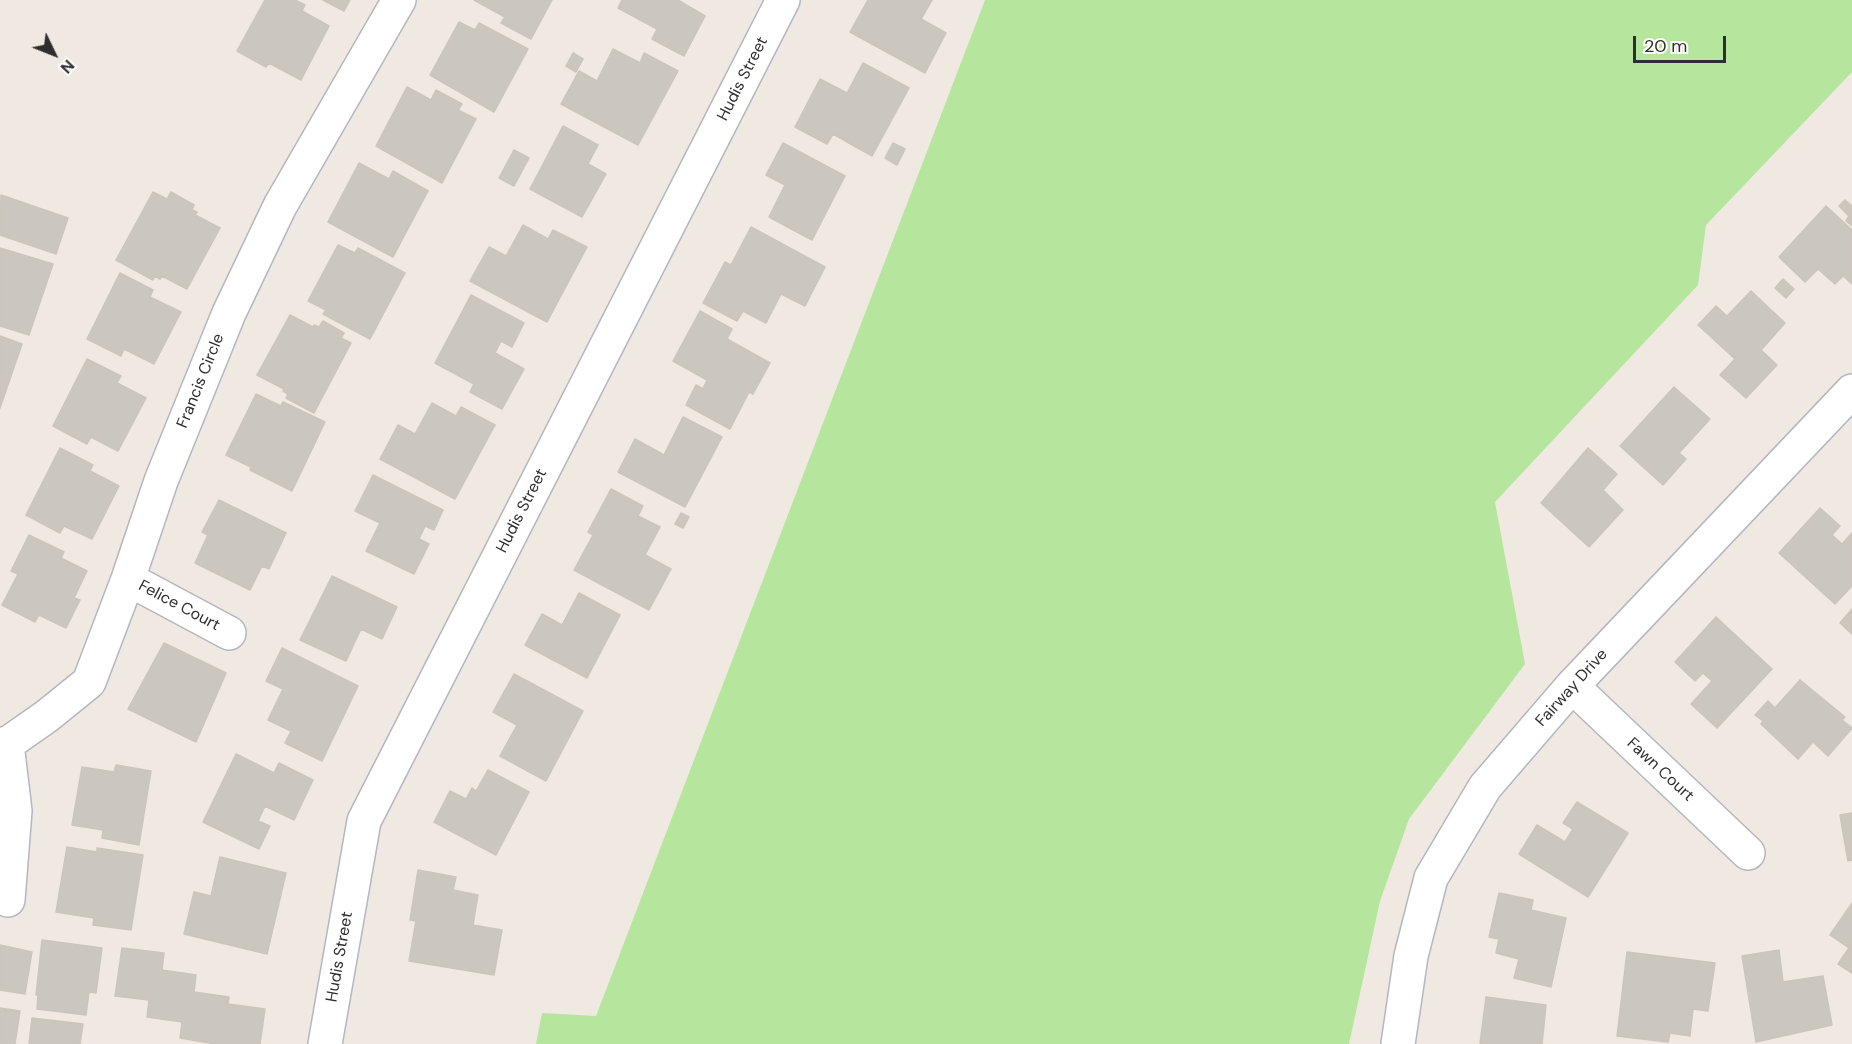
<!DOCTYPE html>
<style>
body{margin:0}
#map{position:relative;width:1852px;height:1044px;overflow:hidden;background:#efe9e1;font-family:"DM Sans",sans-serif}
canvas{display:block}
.north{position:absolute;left:24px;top:24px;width:60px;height:60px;-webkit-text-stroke:4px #fff;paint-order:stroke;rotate:133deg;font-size:16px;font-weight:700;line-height:24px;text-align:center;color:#2e2e2e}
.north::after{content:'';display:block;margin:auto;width:21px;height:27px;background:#2e2e2e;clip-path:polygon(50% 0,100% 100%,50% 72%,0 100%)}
.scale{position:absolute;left:1633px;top:36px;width:93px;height:27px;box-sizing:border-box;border:3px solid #2e2e2e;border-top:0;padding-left:8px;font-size:18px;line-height:21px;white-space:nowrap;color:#2e2e2e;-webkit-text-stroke:4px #fff;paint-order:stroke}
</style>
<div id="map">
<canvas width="1852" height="1044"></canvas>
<div class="north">N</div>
<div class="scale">20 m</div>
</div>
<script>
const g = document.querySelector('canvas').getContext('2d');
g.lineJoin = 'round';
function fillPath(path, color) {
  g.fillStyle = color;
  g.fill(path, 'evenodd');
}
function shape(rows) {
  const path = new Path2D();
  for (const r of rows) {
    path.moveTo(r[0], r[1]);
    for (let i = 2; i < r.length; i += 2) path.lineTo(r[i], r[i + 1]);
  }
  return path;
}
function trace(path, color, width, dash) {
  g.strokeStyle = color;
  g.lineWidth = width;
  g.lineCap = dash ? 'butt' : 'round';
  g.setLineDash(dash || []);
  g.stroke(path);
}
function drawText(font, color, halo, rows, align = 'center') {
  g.font = font + ' "DM Sans",sans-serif';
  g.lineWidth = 5;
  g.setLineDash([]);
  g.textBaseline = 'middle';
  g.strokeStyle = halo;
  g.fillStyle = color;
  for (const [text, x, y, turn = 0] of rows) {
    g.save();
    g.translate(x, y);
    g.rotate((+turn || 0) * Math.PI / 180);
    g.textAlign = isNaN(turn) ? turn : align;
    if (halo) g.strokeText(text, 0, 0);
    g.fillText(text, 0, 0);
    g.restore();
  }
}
const green = shape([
 [985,0,1852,0,1852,72,1706,225,1698,285,1495,502,1525,664,1409,819,1380,901,1349,1044,536,1044,542,1013,596,1016]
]);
const building = shape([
 [265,0,295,0,305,5,302,11,329,26,301,80,269,63,266,67,237,51,265,0],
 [323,0,350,0,344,11,323,0],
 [474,0,552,0,531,39,501,23,505,17,474,0],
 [622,0,678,0,705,16,684,56,652,39,657,29,618,8,622,0],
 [868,0,932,0,921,19,946,33,925,73,850,32,868,0],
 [459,22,475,30,479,23,528,49,494,112,430,75,459,22],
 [613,49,640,63,644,53,678,71,638,145,561,104,579,71,597,81,613,49],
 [573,53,583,59,576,72,566,66,573,53],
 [863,63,909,88,872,156,833,134,827,144,795,127,820,79,847,93,863,63],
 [407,87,431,100,436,90,462,104,458,110,476,119,442,183,376,146,407,87],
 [563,126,598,145,588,164,606,174,582,217,530,189,563,126],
 [783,143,845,176,812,240,769,217,785,185,766,175,783,143],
 [893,143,905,149,897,165,885,158,893,143],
 [514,150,529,158,514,186,499,178,514,150],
 [359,163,389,179,393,171,428,191,393,257,328,222,359,163],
 [153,192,167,199,171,192,194,205,192,210,197,212,195,215,220,228,187,289,162,276,160,279,155,276,153,280,116,260,153,192],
 [1,195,68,218,56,254,0,235,1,195],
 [1845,200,1852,206,1852,226,1846,221,1849,216,1839,206,1845,200],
 [1826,206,1852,230,1852,284,1843,276,1835,284,1818,269,1805,282,1779,257,1826,206],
 [523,225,548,239,553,230,587,247,547,322,470,281,489,247,506,256,523,225],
 [751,227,825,267,805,306,781,294,766,323,743,311,737,321,703,303,725,262,731,265,751,227],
 [338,245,355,253,358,248,405,273,370,339,323,314,326,310,308,301,338,245],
 [0,248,53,264,29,335,0,326,0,248],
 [120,273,153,290,150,297,181,312,154,364,124,349,121,356,87,339,120,273],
 [1783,279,1794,289,1786,298,1775,288,1783,279],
 [1751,291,1785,323,1761,350,1777,365,1746,398,1720,375,1735,359,1698,325,1716,306,1727,316,1751,291],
 [471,295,524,323,512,347,501,341,495,353,524,369,502,409,470,392,474,384,435,363,471,295],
 [700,311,732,329,727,339,770,363,753,394,749,392,730,429,686,405,696,385,703,389,707,380,673,361,700,311],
 [290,315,313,327,314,325,319,327,323,321,344,333,341,338,351,343,314,413,286,398,288,394,283,391,284,389,257,375,290,315],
 [0,336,22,344,0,408,0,336],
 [87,359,121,376,117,383,146,398,118,451,91,437,87,444,53,426,87,359],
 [1674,387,1710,419,1679,453,1686,459,1663,485,1620,446,1674,387],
 [256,394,281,406,283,402,325,422,292,491,250,470,251,467,226,455,256,394],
 [432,403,456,416,461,407,495,425,455,499,380,459,398,425,415,434,432,403],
 [683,417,722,437,685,507,618,472,635,439,664,455,683,417],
 [60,448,93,465,90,471,119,486,92,539,64,526,60,533,26,515,60,448],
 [1588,448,1617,474,1603,490,1623,510,1589,547,1541,503,1588,448],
 [373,475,443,510,434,530,425,526,419,539,429,544,414,574,366,551,380,523,355,511,373,475],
 [611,489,643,506,638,516,660,527,645,555,671,569,649,610,574,570,593,535,588,532,611,489],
 [219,500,286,533,269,569,262,566,250,590,195,563,208,535,202,532,219,500],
 [1820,508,1840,526,1832,535,1842,544,1852,533,1852,586,1835,604,1779,553,1820,508],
 [681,513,689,517,683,528,675,524,681,513],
 [29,535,64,552,61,558,87,571,74,598,80,600,66,628,39,615,35,622,2,605,18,574,11,571,29,535],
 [332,576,397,607,382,639,361,629,346,661,300,640,332,576],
 [579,593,620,615,587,678,525,645,542,614,562,625,579,593],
 [1852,609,1852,634,1840,623,1852,609],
 [1716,617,1772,669,1717,728,1691,704,1712,681,1703,673,1695,681,1675,662,1716,617],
 [164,643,226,673,196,742,128,709,164,643],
 [282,648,358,686,322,761,285,743,291,731,268,720,283,689,266,681,282,648],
 [514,674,583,711,546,781,500,756,517,725,493,712,514,674],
 [1800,680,1845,717,1842,720,1852,728,1828,756,1813,742,1798,759,1761,724,1763,721,1755,715,1768,701,1775,708,1800,680],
 [236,754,274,773,279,763,313,780,294,820,265,806,258,821,270,826,259,849,203,822,236,754],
 [116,765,151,771,139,845,102,838,103,830,72,825,82,767,114,772,116,765],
 [488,770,529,792,496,855,434,822,450,791,466,799,472,788,476,791,488,770],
 [1577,802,1628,833,1588,897,1519,854,1537,825,1565,842,1573,829,1563,823,1577,802],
 [1852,813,1852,860,1848,861,1840,815,1852,813],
 [67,847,97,852,97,848,143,855,131,930,93,925,94,918,56,912,67,847],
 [220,857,286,873,267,954,184,934,194,892,211,896,220,857],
 [418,870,456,877,453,890,478,895,473,925,502,930,494,975,409,961,416,921,410,920,418,870],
 [1499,893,1533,900,1531,910,1566,918,1551,987,1514,978,1519,959,1496,953,1499,939,1489,937,1499,893],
 [1852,903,1852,973,1838,964,1849,948,1830,935,1852,903],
 [42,940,102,948,96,993,89,992,86,1015,37,1009,38,995,36,995,42,940],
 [0,945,32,952,25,994,0,990,0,945],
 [122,948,164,953,162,970,196,975,194,992,229,997,228,1004,265,1009,260,1044,215,1044,180,1038,182,1022,147,1017,149,1000,115,996,122,948],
 [1779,950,1783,982,1823,976,1832,1025,1756,1042,1742,956,1779,950],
 [1627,952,1715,963,1708,1011,1693,1009,1690,1036,1670,1033,1668,1042,1617,1036,1627,952],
 [1486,997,1546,1005,1542,1044,1480,1044,1486,997],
 [0,1008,20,1011,15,1044,0,1044,0,1008],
 [32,1018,83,1024,80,1044,29,1044,32,1018]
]);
const minor = shape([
 [128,579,229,633],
 [1572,686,1748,853],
 [0,744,7,744,47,716,89,682,128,579,161,481,229,313,280,206,399,0],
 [7,744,15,811,8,900],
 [325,1044,364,821,783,0],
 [1398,1044,1411,956,1431,878,1485,787,1572,686,1852,391]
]);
const streetNames = [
 ["Hudis Street",743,79,-63],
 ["Francis Circle",201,381,-68],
 ["Hudis Street",522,511,-63],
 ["Felice Court",179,606,28],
 ["Fairway Drive",1572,688,-48],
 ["Fawn Court",1660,770,43],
 ["Hudis Street",340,957,-80]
];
fillPath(green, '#b6e59e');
fillPath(building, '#cbc7bf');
trace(building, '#cbc5ba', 1.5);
trace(minor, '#b4b7c1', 36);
trace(minor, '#fff', 33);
drawText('16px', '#2e2e2e', '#fff', streetNames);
</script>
